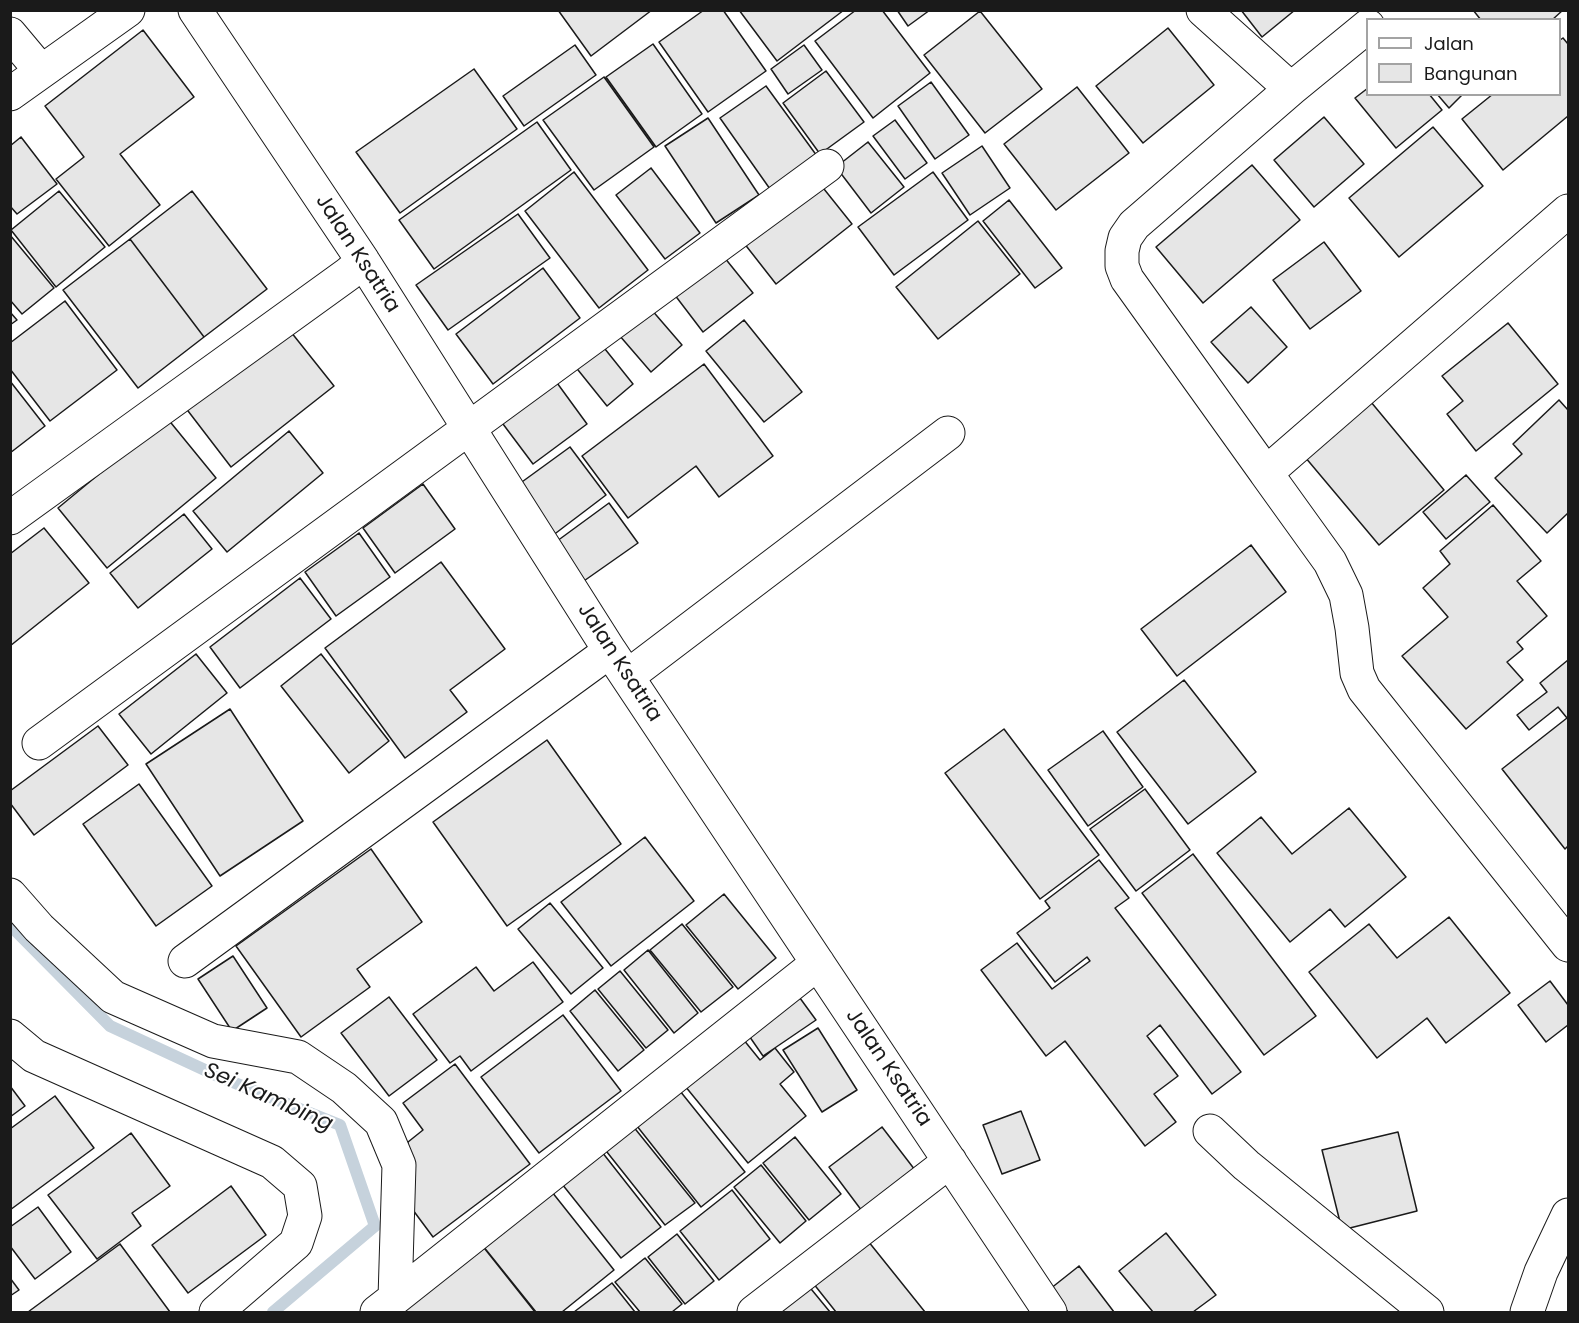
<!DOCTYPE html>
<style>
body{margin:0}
#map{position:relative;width:1579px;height:1323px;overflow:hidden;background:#fff;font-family:Poppins,sans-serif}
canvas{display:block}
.frame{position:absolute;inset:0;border:12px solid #1a1a1a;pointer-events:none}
.legend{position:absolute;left:1366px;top:18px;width:195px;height:78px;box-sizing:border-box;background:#fff;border:2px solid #a3a3a3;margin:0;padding:8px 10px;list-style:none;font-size:18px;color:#1a1a1a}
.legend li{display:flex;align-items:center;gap:12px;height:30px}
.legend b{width:30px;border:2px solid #a3a3a3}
</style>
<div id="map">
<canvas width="1579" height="1323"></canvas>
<div class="frame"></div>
<ul class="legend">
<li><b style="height:8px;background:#fff"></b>Jalan</li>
<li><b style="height:16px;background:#e6e6e6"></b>Bangunan</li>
</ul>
</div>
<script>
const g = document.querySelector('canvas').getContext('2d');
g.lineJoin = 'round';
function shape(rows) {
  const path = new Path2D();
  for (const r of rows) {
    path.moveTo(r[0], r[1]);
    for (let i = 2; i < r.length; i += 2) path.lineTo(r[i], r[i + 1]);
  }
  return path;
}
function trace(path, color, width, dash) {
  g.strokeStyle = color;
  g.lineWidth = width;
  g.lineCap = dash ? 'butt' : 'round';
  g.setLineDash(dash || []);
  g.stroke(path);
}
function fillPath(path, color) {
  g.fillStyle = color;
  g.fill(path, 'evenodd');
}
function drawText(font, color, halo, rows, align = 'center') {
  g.font = font + ' Poppins,sans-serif';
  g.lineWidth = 4.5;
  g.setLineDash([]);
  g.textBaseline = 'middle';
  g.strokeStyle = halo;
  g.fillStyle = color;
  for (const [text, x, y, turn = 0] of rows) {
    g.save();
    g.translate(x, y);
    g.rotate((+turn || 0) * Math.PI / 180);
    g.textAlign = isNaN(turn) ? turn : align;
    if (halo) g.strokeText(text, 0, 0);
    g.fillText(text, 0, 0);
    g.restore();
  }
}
const stream = shape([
 [10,925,110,1026,220,1077,340,1125,375,1226,273,1312]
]);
const building = shape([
 [558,10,652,10,591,56,558,10],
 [704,10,723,10,766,71,708,112,659,42,704,10],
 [739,10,844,10,777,61,739,10],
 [856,10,882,10,930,73,873,118,815,41,856,10],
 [897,10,930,10,908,26,897,10],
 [1241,10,1295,10,1262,37,1241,10],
 [1473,10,1563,10,1552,20,1481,20,1473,10],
 [980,11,1042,89,985,133,924,55,980,11],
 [1168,28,1214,85,1143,143,1096,86,1168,28],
 [143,30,194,97,120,154,160,205,109,246,56,179,84,157,45,106,143,30],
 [1563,38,1568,44,1568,116,1503,170,1462,119,1493,94,1560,94,1560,40,1563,38],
 [653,44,702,114,656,147,606,77,653,44],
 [575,45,596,75,524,126,503,96,575,45],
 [804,45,822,70,788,94,771,69,804,45],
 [474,69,517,129,400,213,356,152,474,69],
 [826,71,864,122,820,154,783,103,826,71],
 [604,77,654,147,594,190,543,120,604,77],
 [931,82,969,135,935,159,898,106,931,82],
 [766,86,817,156,770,189,720,118,766,86],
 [1077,87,1129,153,1056,210,1004,144,1077,87],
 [1368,88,1368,94,1429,94,1442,110,1396,148,1355,98,1368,88],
 [1437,94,1463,94,1449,108,1437,94],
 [1324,117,1364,164,1314,207,1274,160,1324,117],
 [708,118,759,195,716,223,665,146,708,118],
 [895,120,927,163,905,179,873,136,895,120],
 [537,122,571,170,434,269,399,220,537,122],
 [1433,127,1483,186,1399,257,1349,198,1433,127],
 [21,137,57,184,17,214,10,206,10,146,21,137],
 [868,142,904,187,871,213,836,167,868,142],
 [982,146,1010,188,970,215,942,173,982,146],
 [1252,165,1300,220,1203,303,1156,247,1252,165],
 [651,168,700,233,665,259,616,195,651,168],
 [574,172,648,270,599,308,525,211,574,172],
 [933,172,968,220,894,275,858,227,933,172],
 [816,179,852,224,776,284,740,238,816,179],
 [59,191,105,247,56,287,11,230,59,191],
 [192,191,267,289,204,337,130,239,192,191],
 [1009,200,1062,268,1035,288,983,221,1009,200],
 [518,214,550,258,448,330,416,285,518,214],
 [978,221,1020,274,938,339,896,287,978,221],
 [10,235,54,288,22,314,10,300,10,235],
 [130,239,204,337,138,388,63,290,130,239],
 [1324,242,1361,291,1310,329,1273,280,1324,242],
 [720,252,753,293,703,332,671,290,720,252],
 [543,268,580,318,493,384,456,334,543,268],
 [65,301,117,370,50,421,10,369,10,343,65,301],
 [644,301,682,345,651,372,613,328,644,301],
 [1251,307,1287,347,1248,383,1211,342,1251,307],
 [10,312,17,320,10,325,10,312],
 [744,320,802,392,764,422,706,351,744,320],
 [1508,323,1558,384,1476,451,1447,414,1463,401,1442,376,1508,323],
 [287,327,334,386,231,467,185,407,287,327],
 [597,339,633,384,607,406,570,360,597,339],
 [704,364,773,456,719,497,696,466,628,518,582,456,704,364],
 [552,376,587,424,533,464,497,416,552,376],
 [10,381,45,426,10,453,10,381],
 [1559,400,1568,410,1568,513,1547,533,1495,478,1522,454,1513,444,1559,400],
 [1371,402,1444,490,1379,545,1305,457,1371,402],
 [167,418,216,478,107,568,58,508,167,418],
 [289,431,323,473,227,552,193,511,289,431],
 [570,447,606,495,552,536,515,487,570,447],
 [1466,475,1490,502,1446,539,1423,512,1466,475],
 [423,484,455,529,395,573,363,528,423,484],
 [609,503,638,543,581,583,553,544,609,503],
 [1493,505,1541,561,1517,581,1547,616,1517,642,1523,649,1507,662,1523,680,1466,729,1402,656,1448,617,1423,588,1450,564,1440,551,1493,505],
 [184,514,212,549,138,608,110,573,184,514],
 [44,528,89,583,10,646,10,554,44,528],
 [359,533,390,577,336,616,305,572,359,533],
 [1251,545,1286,592,1177,676,1141,629,1251,545],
 [441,562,505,649,450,690,467,712,405,758,325,648,441,562],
 [300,578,331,619,240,688,210,647,300,578],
 [196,654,227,693,151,754,119,714,196,654],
 [321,654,389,741,349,773,281,686,321,654],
 [1568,660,1568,846,1565,849,1502,769,1567,718,1558,707,1529,730,1517,715,1547,692,1540,683,1568,660],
 [1184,680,1256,772,1188,824,1117,732,1184,680],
 [230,709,303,821,220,876,146,764,230,709],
 [98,726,128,765,34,835,10,803,10,791,98,726],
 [1004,729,1099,855,1040,899,945,773,1004,729],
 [1103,731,1143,787,1088,826,1048,770,1103,731],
 [547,740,621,844,507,926,433,822,547,740],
 [139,784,212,886,156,926,83,824,139,784],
 [1145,789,1190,850,1136,891,1090,829,1145,789],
 [1349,808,1406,877,1345,927,1330,909,1290,942,1217,853,1261,817,1292,854,1349,808],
 [645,837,694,901,611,966,561,902,645,837],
 [371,849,422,922,357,969,370,987,301,1037,236,946,371,849],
 [1193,854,1316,1016,1264,1055,1142,893,1193,854],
 [1099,860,1129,898,1115,908,1241,1072,1212,1094,1160,1025,1147,1036,1178,1076,1154,1094,1176,1122,1145,1146,1065,1041,1046,1056,981,970,1017,943,1052,989,1090,961,1087,957,1055,982,1017,933,1050,908,1045,901,1099,860],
 [724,894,776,958,738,989,686,925,724,894],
 [550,903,603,968,571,994,518,929,550,903],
 [1449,917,1510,993,1446,1043,1427,1018,1377,1058,1309,972,1369,924,1397,958,1449,917],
 [682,924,733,987,701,1012,650,950,682,924],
 [648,950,698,1013,674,1033,624,970,648,950],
 [233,956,267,1008,232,1031,198,979,233,956],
 [533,962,563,1002,471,1071,460,1056,450,1063,413,1014,476,967,494,991,533,962],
 [620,971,668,1030,646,1048,598,989,620,971],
 [1550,981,1568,1005,1568,1025,1546,1042,1518,1005,1550,981],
 [595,990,644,1050,618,1071,570,1011,595,990],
 [797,994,816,1020,763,1056,745,1030,797,994],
 [389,997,437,1060,389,1096,341,1033,389,997],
 [563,1015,621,1091,539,1153,481,1077,563,1015],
 [818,1028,857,1090,822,1112,783,1050,818,1028],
 [743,1039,760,1060,775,1048,794,1072,780,1084,806,1116,748,1163,685,1086,743,1039],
 [455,1064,530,1164,433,1237,407,1202,408,1142,423,1130,403,1103,455,1064],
 [10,1086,25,1106,10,1117,10,1086],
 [676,1086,745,1172,701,1207,633,1121,676,1086],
 [55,1096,94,1148,10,1210,10,1129,55,1096],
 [1021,1111,1040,1160,1002,1174,983,1125,1021,1111],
 [628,1120,695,1203,665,1225,599,1142,628,1120],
 [882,1127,915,1170,862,1211,829,1167,882,1127],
 [1398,1132,1417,1211,1342,1230,1322,1150,1398,1132],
 [131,1133,170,1186,132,1213,141,1226,97,1259,48,1195,131,1133],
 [795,1137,841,1194,809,1220,763,1163,795,1137],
 [602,1152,661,1227,621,1258,562,1184,602,1152],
 [761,1165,806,1221,780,1243,734,1187,761,1165],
 [231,1186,266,1235,188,1293,152,1245,231,1186],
 [732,1190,770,1239,719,1280,680,1231,732,1190],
 [552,1192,614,1270,562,1312,536,1312,483,1246,552,1192],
 [38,1207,71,1252,35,1279,10,1246,10,1227,38,1207],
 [1166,1233,1216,1295,1193,1312,1153,1312,1119,1271,1166,1233],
 [677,1234,714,1281,685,1304,648,1257,677,1234],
 [864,1236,925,1312,836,1312,809,1278,864,1236],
 [120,1244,170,1312,28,1312,120,1244],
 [481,1244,535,1312,394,1312,481,1244],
 [645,1258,682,1304,672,1312,640,1312,615,1282,645,1258],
 [1079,1266,1114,1312,1068,1312,1050,1289,1079,1266],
 [10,1278,19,1290,10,1296,10,1278],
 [612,1283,635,1312,574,1312,612,1283],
 [807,1284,830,1312,775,1312,807,1284]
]);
const minor = shape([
 [195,10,363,261,610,651,1050,1312],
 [1203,10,1291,89],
 [1368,26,1291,89,1134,225,1125,238,1122,251,1122,266,1127,279,1266,473,1568,211],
 [10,34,41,71],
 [10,94,128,10],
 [1266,473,1330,562,1346,595,1352,628,1357,673,1364,689,1568,945],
 [10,518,348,274,363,261],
 [628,676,948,433],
 [39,743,827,166],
 [10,895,39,928,113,997,213,1041,298,1057,344,1088,381,1122,399,1165,395,1298,377,1312],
 [185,961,610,651],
 [10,1036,34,1056,272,1162,300,1186,305,1216,296,1243,216,1312],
 [1210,1131,1246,1165,1427,1312],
 [395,1298,818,963],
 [754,1312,950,1161]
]);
const major = shape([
 [1527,1312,1541,1272,1568,1215]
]);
const streetNames = [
 ["Jalan Ksatria",357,254,57],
 ["Jalan Ksatria",619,663,57],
 ["Jalan Ksatria",888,1068,56]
];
const waterNames = [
 ["Sei Kambing",268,1098,24]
];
trace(stream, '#c6d2dc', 12);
fillPath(building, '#e6e6e6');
trace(building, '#1a1a1a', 1.5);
trace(minor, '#1a1a1a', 35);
trace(major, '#1a1a1a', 35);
trace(minor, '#fff', 33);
trace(major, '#fff', 33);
drawText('21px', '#1a1a1a', '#fff', streetNames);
drawText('italic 22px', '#1a1a1a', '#fff', waterNames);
</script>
